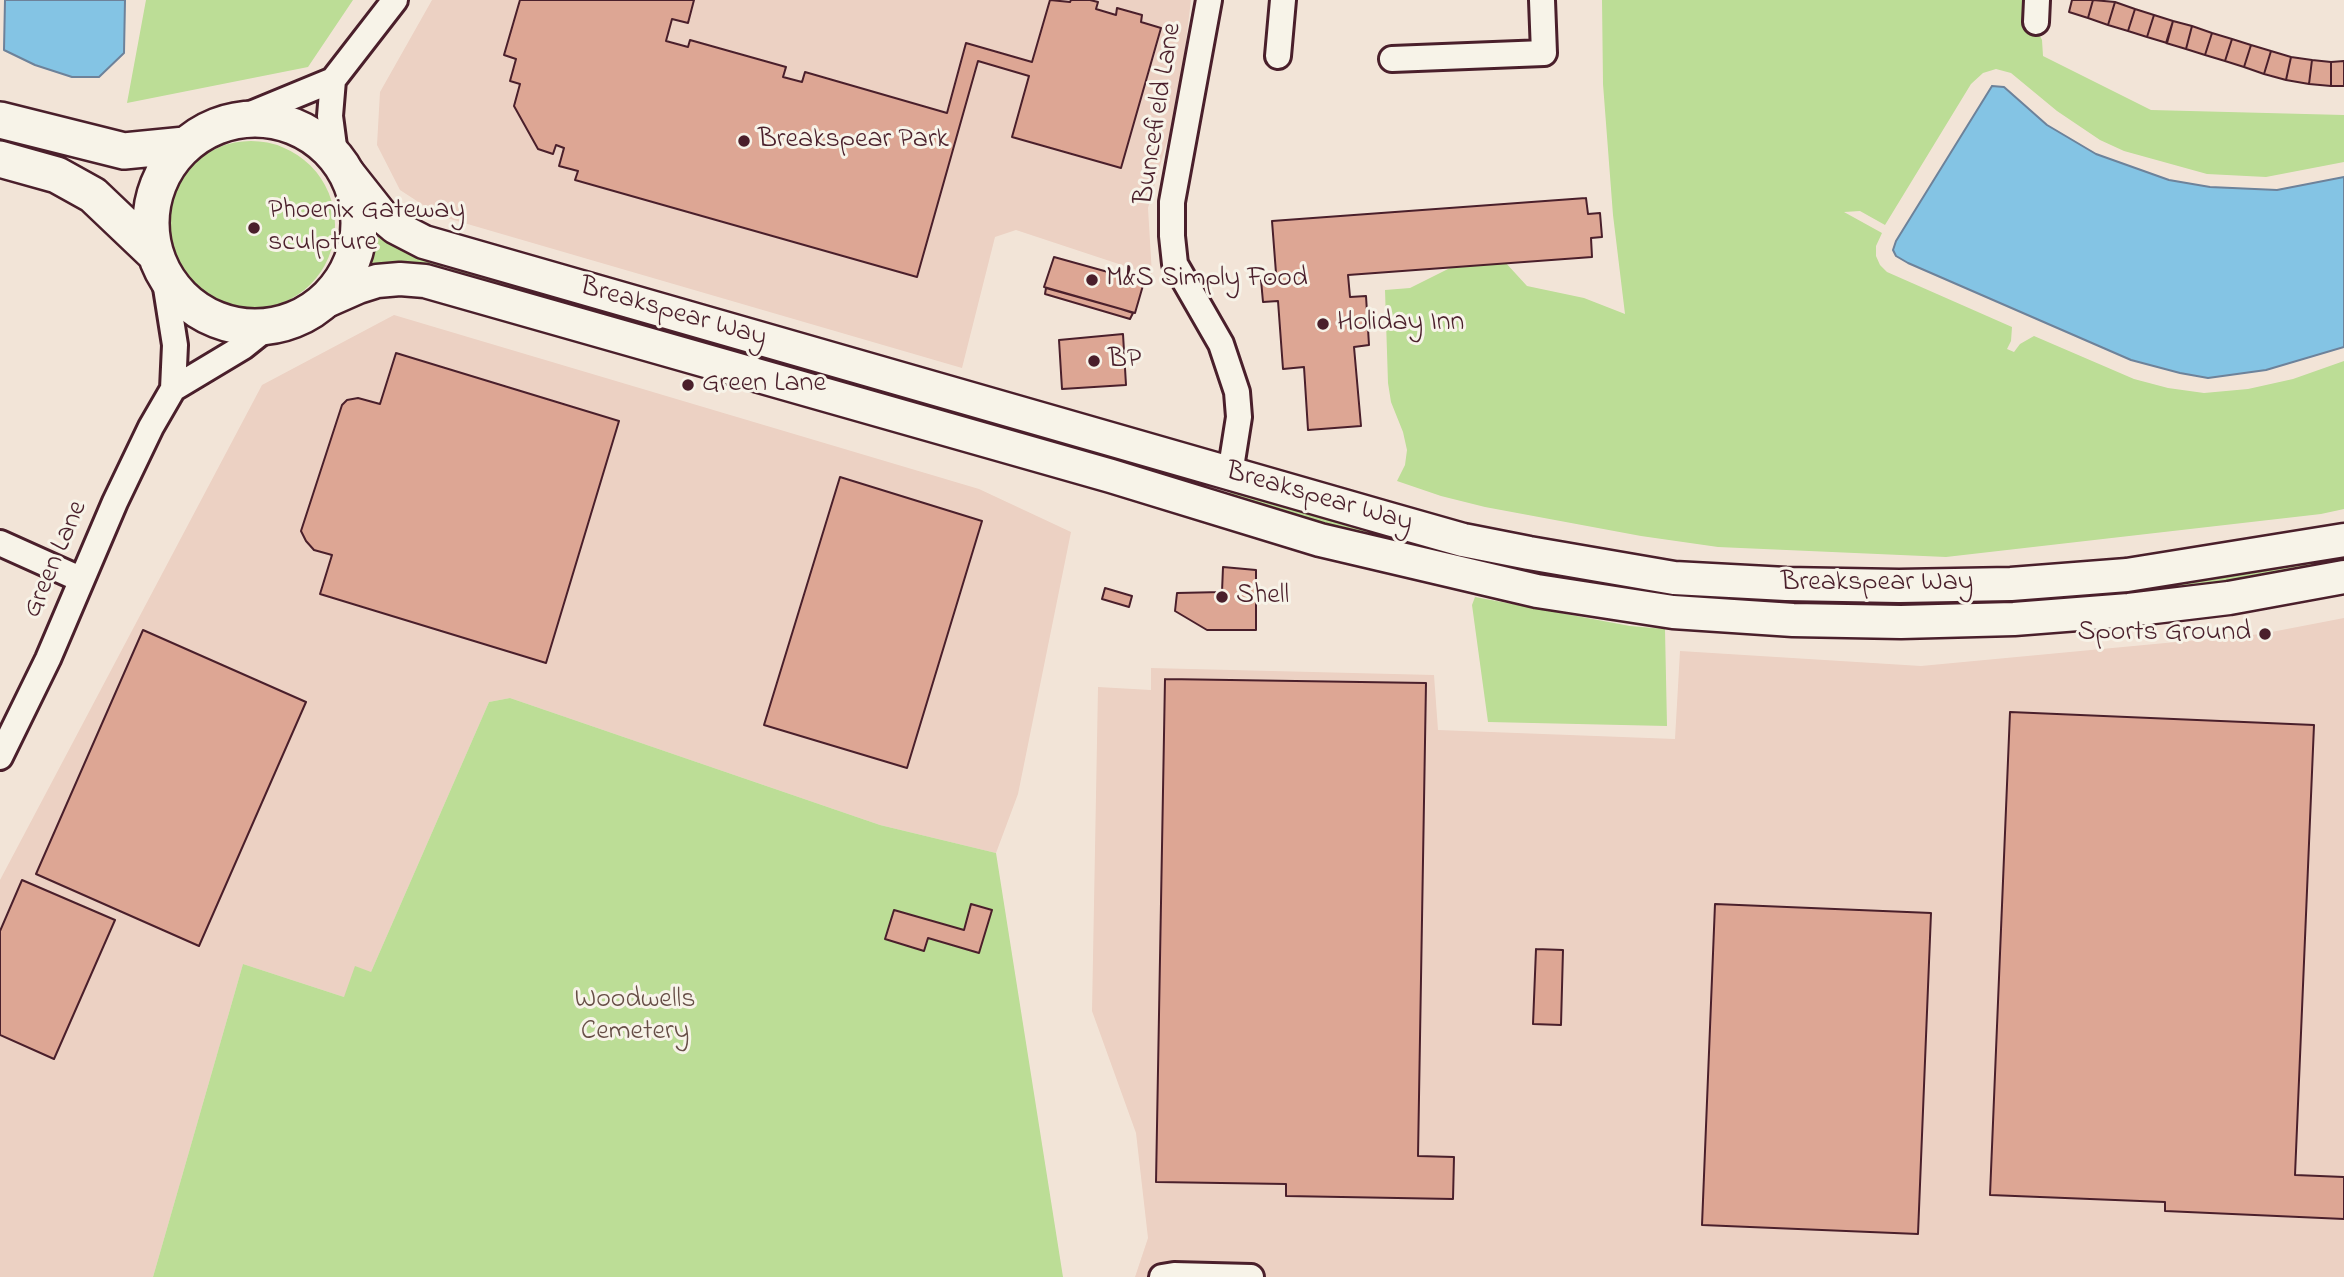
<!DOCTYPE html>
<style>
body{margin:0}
canvas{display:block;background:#f2e4d7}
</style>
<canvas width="2344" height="1277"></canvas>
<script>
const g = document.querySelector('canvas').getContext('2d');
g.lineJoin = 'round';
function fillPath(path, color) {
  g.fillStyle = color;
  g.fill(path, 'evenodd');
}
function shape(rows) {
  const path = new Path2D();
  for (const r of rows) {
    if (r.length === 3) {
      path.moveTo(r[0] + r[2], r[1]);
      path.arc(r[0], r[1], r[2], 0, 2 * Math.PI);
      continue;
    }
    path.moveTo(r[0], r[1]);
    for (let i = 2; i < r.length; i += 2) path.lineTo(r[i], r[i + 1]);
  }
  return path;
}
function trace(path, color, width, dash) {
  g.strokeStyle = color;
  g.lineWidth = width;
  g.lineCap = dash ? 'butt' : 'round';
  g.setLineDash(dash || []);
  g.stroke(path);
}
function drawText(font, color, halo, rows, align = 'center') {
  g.font = font + ' "Indie Flower",sans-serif';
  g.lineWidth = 6;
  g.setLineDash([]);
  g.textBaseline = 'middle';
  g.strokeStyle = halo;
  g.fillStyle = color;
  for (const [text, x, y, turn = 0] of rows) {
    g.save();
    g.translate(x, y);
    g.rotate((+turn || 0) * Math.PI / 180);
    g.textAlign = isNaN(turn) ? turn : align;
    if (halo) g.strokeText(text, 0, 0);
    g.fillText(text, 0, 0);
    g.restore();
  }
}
const built = shape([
 [432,0,1191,0,1179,99,1148,208,1152,275,1016,230,995,237,962,368,440,216,400,190,377,145,380,92],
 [394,315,979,489,1071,532,1018,794,996,853,880,825,510,698,489,702,371,972,344,997,243,964,153,1277,0,1277,0,880,262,385],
 [2344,618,2344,1277,1135,1277,1148,1238,1136,1133,1092,1011,1098,687,1151,690,1151,668,1434,675,1438,730,1675,739,1680,651,1921,666,2261,634]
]);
const green = shape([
 [146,0,353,0,308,67,127,103],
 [1602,0,2034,0,2036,28,2042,40,2043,56,2151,110,2344,115,2344,162,2266,177,2207,174,2124,151,2100,140,2057,111,2011,73,1996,69,1983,73,1971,84,1885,225,1860,211,1844,212,1882,233,1876,246,1876,256,1880,265,1887,272,2012,327,2011,341,2007,349,2014,352,2020,344,2034,336,2134,379,2168,388,2204,393,2248,389,2293,379,2344,361,2344,509,2321,514,1946,557,1718,547,1641,536,1485,507,1441,496,1397,481,1405,465,1407,450,1403,432,1391,402,1388,383,1385,290,1410,288,1454,266,1505,262,1527,286,1584,298,1625,314,1613,215,1603,84],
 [251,225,84],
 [369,228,444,262,441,276,399,266,358,269,365,250],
 [451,264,1160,466,1157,478,448,278],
 [1232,487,1698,588,2344,550,2344,565,2245,585,2038,607,1818,610,1605,590,1458,562,1228,499],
 [1475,597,1630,626,1665,629,1667,726,1488,722,1472,605],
 [510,698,880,825,996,853,1063,1277,153,1277,243,964,344,997,355,966,371,972,489,702]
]);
const water = shape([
 [5,0,125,0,124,53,99,77,72,77,35,65,4,50,5,0],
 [1992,86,2004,87,2047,125,2096,154,2169,180,2210,187,2277,190,2344,177,2344,347,2266,370,2208,378,2180,373,2131,360,1908,263,1896,256,1893,250,1896,241,1992,86]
]);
const building = shape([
 [520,0,694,0,688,23,672,19,666,41,688,47,690,40,786,67,783,77,802,82,805,72,947,113,966,43,1032,62,1050,0,1070,2,1071,0,1090,0,1098,2,1096,9,1116,15,1117,8,1142,15,1141,22,1161,28,1121,168,1012,137,1029,76,978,61,917,277,575,180,578,171,559,166,564,148,556,145,553,154,538,149,514,106,520,84,510,81,516,59,504,55,520,0],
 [2072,0,2093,0,2088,18,2069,12,2072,0],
 [2093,0,2115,2,2108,25,2088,18,2093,0],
 [2115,2,2135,9,2128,31,2108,25,2115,2],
 [2135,9,2154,15,2147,37,2128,31,2135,9],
 [2154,15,2173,21,2167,43,2147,37,2154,15],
 [2173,21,2192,26,2186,49,2166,43,2173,21],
 [2192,26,2212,33,2205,55,2186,49,2192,26],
 [2212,33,2232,39,2225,61,2205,55,2212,33],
 [2232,39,2251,45,2244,67,2225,61,2232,39],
 [2251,45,2271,51,2264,74,2244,67,2251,45],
 [2271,51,2291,57,2286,80,2264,74,2271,51],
 [2291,57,2312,60,2309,84,2286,80,2291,57],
 [2312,60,2331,62,2331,86,2309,84,2312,60],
 [2344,61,2344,86,2331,86,2331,62,2344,61],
 [1586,198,1588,214,1600,213,1602,237,1591,238,1592,257,1348,275,1350,297,1366,296,1369,345,1354,347,1361,426,1308,430,1304,367,1283,369,1278,301,1263,302,1261,280,1273,279,1273,273,1276,273,1272,221,1586,198],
 [1054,257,1144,282,1135,313,1044,287,1054,257],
 [1046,288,1121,309,1133,313,1130,319,1045,294,1046,288],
 [1123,334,1126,385,1062,389,1059,340,1123,334],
 [396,353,619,421,546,663,320,594,332,555,314,550,306,541,301,531,342,405,347,400,358,398,380,404,396,353],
 [840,477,982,521,907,768,764,725,840,477],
 [1223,567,1256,570,1256,630,1207,630,1175,611,1177,593,1222,592,1223,567],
 [1105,588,1132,596,1129,607,1102,599,1105,588],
 [143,630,306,702,199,946,36,874,143,630],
 [1165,679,1426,683,1418,1156,1454,1157,1453,1199,1286,1196,1286,1184,1156,1182,1165,679],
 [2010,712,2314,725,2295,1175,2344,1177,2344,1219,2165,1211,2165,1202,1990,1195,2010,712],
 [22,880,115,920,54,1059,0,1035,0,931,22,880],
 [971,904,992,910,979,953,928,938,924,951,885,939,894,910,964,930,971,904],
 [1715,904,1931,913,1918,1234,1702,1225,1715,904],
 [1536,949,1563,950,1561,1025,1533,1024,1536,949]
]);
const minor = shape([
 [1209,0,1172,202,1172,236,1175,264,1221,344,1237,392,1239,417,1230,474],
 [2036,22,2037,0],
 [1278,56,1283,0],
 [1392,59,1544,53,1542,0],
 [333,80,330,116,335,154],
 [236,120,333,80,395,0],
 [173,389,243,347,268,327],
 [0,543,80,579],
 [0,757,48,659,115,502,151,427,173,389,175,345,164,275],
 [1162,1277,1174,1275,1251,1277]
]);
const major = shape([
 [348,173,382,216,395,227,424,242,1389,519,1463,540,1529,553,1674,578,1786,584,1899,586,2011,584,2127,575,2344,540],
 [324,302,358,287,377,281,400,279,425,281,1111,476,1320,540,1537,591,1673,612,1793,620,1901,622,2014,619,2129,610,2229,598,2344,577]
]);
const highway = shape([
 [255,223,104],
 [0,120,124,151,185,145],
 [0,159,57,175,93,195,155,254]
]);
const markers = [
 [744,141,7,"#4a1f2b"],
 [254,228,7,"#4a1f2b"],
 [1092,280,7,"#4a1f2b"],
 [1323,324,7,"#4a1f2b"],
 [1094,361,7,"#4a1f2b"],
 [688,385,7,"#4a1f2b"],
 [1222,597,7,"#4a1f2b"],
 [2265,634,7,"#4a1f2b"]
];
const streetNames = [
 ["Buncefield Lane",1160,114,-81],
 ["Breakspear Way",673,314,16],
 ["Breakspear Way",1319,499,16],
 ["Green Lane",57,560,-67],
 ["Breakspear Way",1877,584]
];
const poiNames = [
 ["Breakspear Park",758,141],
 ["Phoenix Gateway",268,212],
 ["sculpture",268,244],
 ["M&S Simply Food",1106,280],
 ["Holiday Inn",1337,324],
 ["BP",1108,361],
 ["Green Lane",702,385],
 ["Shell",1236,597],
 ["Sports Ground",2251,634,"right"]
];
const parkNames = [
 ["Woodwells",635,1001],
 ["Cemetery",635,1033]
];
fillPath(built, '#ecd1c3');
fillPath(green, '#bcdd96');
fillPath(water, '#84c4e4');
trace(water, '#6d829a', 2);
fillPath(building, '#dda694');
trace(building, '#4a1f2b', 2);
trace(minor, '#4a1f2b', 30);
trace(major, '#4a1f2b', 37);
trace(highway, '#4a1f2b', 40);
trace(minor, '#f7f3e8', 24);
trace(major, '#f7f3e8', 32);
trace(highway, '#f7f3e8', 35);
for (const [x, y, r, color] of markers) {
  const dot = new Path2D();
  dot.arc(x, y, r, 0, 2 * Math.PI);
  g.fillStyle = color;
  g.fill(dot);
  trace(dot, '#f7f3e8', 2.5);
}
drawText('28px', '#4a1f2b', '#f7f3e8', streetNames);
drawText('28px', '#4a1f2b', '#f7f3e8', poiNames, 'left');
drawText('28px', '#664e46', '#f7f3e8', parkNames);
</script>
